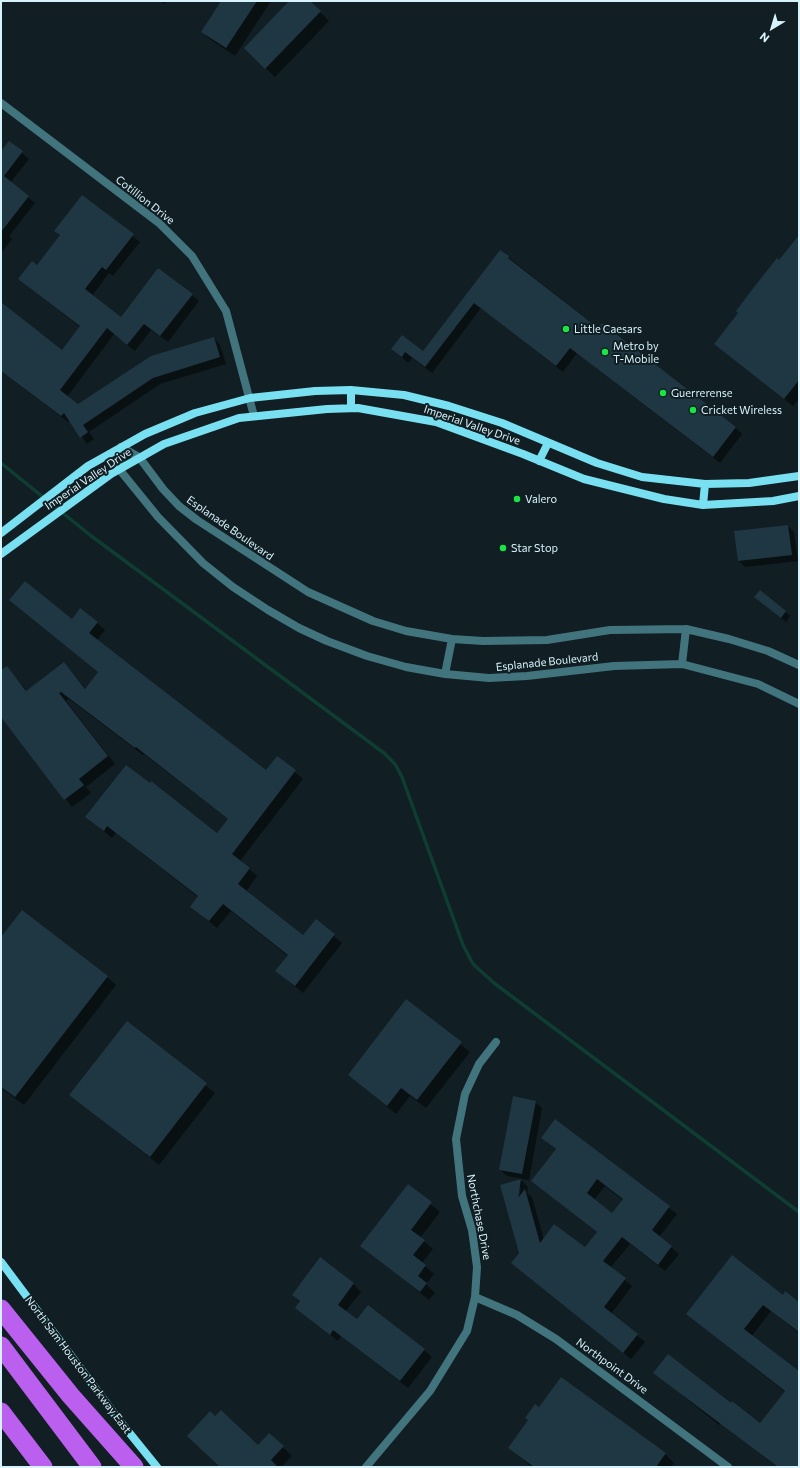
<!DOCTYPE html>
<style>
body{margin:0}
#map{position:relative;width:800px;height:1468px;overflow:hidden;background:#111e23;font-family:Commissioner,sans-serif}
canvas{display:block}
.frame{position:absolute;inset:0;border:2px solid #d7f3fb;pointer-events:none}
.north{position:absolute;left:752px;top:8px;width:40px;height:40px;-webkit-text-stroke:3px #111e23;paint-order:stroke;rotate:218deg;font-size:11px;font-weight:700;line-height:16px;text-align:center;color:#d7f3fb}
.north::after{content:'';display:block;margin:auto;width:14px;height:18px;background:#d7f3fb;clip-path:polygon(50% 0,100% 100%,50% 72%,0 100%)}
</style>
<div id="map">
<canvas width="800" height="1468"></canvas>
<div class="frame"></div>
<div class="north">N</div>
</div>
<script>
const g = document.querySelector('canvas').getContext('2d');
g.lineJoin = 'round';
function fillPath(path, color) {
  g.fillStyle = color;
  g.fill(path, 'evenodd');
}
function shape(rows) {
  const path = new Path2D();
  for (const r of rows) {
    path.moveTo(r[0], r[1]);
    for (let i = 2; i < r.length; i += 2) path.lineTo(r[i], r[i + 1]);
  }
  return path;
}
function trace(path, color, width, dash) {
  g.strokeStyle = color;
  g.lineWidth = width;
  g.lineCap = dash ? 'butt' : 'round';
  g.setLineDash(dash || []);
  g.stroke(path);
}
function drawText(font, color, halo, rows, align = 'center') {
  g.font = font + ' Commissioner,sans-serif';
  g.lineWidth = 4;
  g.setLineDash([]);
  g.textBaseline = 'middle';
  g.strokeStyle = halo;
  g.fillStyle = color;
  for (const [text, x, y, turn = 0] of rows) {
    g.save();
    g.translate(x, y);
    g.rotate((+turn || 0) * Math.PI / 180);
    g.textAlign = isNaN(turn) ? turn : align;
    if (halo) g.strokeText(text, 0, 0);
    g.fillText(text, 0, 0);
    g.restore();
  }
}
const shadow = shape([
 [160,1,167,1,164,4],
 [222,1,271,1,235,56,211,40,202,32],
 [291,1,309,1,329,21,275,77,245,48],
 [9,142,29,159,10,183,35,203,9,236,12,239,2,252,1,153],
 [82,197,140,242,113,276,109,273,92,296,121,319,192,295,199,301,168,342,151,330,135,351,114,334,67,397,78,406,214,338,220,345,226,364,160,384,89,432,94,439,87,444,70,420,68,422,1,371,1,305,62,351,80,327,19,279,37,266,60,236,56,231],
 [799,237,799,399,793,406,715,344],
 [508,257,599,329,602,325,736,428,742,434,720,463,577,353,563,372,481,308,432,373,412,358,408,363,393,349,423,352],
 [788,526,794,532,798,561,745,567,739,561],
 [760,592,790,616,786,622,760,601],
 [10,600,72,620,97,623,105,630,97,640,266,771,277,757,303,779,240,861,257,876,246,892,303,937,316,921,342,943,303,993,277,971,288,956,231,911,217,928,191,907,198,897,116,833,112,838,87,817,217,835,229,820,144,754,143,755,69,699,66,701,115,764,86,787,91,793,72,807,1,716,1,671,7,667,27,691,64,663,86,689,99,672],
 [1,938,107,977,116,985,24,1105,1,1088],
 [406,1001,470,1052,426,1108,410,1096,396,1114,349,1075],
 [127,1022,215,1093,159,1165,71,1095],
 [535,1102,542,1108,529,1180,507,1176,500,1170],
 [555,1121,677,1214,659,1237,679,1254,665,1271,630,1244,610,1268,632,1286,611,1314,645,1342,631,1359,513,1263,520,1253,501,1185,521,1180,528,1187,527,1193,532,1197,544,1240,585,1249,598,1233,532,1181,556,1150,542,1138],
 [605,1186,623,1200,612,1214,594,1200],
 [519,1188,521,1188,518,1203,516,1203],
 [408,1186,440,1212,420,1238,433,1249,422,1263,434,1274,426,1284,435,1293,429,1300,362,1246],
 [353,1284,361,1292,345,1312,357,1321,424,1350,432,1357,408,1388,341,1336,338,1341,296,1308,300,1302,293,1295],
 [783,1296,799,1303,799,1333,771,1311,752,1336,799,1373,799,1467,777,1467,721,1423,719,1425,655,1373,731,1404,760,1424,785,1392,687,1314],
 [269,1434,292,1456,281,1467,221,1467,258,1447],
 [509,1448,665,1454,674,1463,671,1467,532,1467]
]);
const stream = shape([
 [1,463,90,535,384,753,395,764,402,777,463,945,473,964,494,983,799,1212]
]);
const building = shape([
 [221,1,257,1,226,48,201,32],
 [289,1,310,1,321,11,265,69,244,48],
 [9,141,23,151,4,176,29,196,1,232,1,151],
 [82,195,134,234,106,270,102,267,85,289,121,317,158,268,193,294,160,336,144,324,127,345,107,328,60,390,78,404,151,356,214,337,220,357,153,378,83,425,88,432,80,438,64,413,61,416,1,371,1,302,62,350,80,326,18,279,32,261,37,265,60,235,54,231],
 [799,235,799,380,784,399,714,344,738,313,736,311,751,291,777,258,779,260],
 [500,250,509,256,508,258,598,328,602,323,736,427,713,457,570,348,556,366,474,303,425,367,405,352,402,357,391,349,402,335,423,351],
 [788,525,792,555,738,561,734,531],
 [25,581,72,619,80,608,98,622,89,633,266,770,277,756,296,770,232,854,250,868,238,884,303,935,316,919,335,934,295,986,275,971,288,955,223,904,209,921,190,907,198,896,107,826,104,831,85,817,126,765,150,783,151,781,217,833,228,819,136,747,135,748,61,692,59,693,108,756,79,779,84,785,64,800,1,717,1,670,7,666,26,691,64,662,85,689,98,672,9,600],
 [760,590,786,611,781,618,754,597],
 [22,910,108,976,15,1097,1,1087,1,937],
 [406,999,462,1042,417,1100,401,1088,387,1106,348,1075],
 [127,1021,207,1083,150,1157,69,1095],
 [513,1096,536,1101,522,1174,499,1170],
 [555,1119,670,1206,652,1230,672,1246,658,1265,622,1237,603,1261,626,1278,604,1307,638,1334,623,1353,511,1263,519,1253,500,1185,521,1179,518,1198,525,1189,540,1243,554,1224,585,1247,597,1232,531,1181,556,1149,541,1138],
 [597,1179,623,1199,612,1213,587,1193],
 [408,1184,432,1202,411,1230,425,1240,413,1255,426,1265,418,1276,427,1283,420,1292,360,1246],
 [732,1255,783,1295,785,1291,799,1302,799,1332,763,1305,744,1329,799,1371,799,1467,778,1467,653,1373,668,1354,731,1403,732,1401,760,1423,785,1391,686,1314],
 [320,1257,354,1283,338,1305,357,1319,368,1305,425,1349,400,1381,333,1330,330,1335,295,1308,300,1301,292,1295],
 [561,1377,666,1453,656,1467,534,1467,508,1448,528,1420,525,1418,535,1404,539,1407],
 [221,1410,258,1445,269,1433,284,1446,271,1460,278,1467,220,1467,187,1436,210,1411,215,1416]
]);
const minor = shape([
 [1,103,159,223,192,256,226,311,254,416],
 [475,1297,517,1315,556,1339,728,1467],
 [366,1467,430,1391,467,1331,475,1297,477,1267,472,1230,462,1196,456,1139,465,1094,479,1064,496,1042]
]);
const tertiary = shape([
 [682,664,686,629],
 [799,665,768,651,729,639,686,629,610,630,547,640,483,641,452,639,406,631,373,621,308,592,197,520,179,506,163,489,139,457,121,447,119,469,158,517,203,563,233,587,268,610,299,628,327,641,367,656,406,667,445,674,489,678,527,676,614,666,682,664,758,684,799,704],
 [445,674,452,639]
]);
const secondary = shape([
 [351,390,351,408],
 [539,461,548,443],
 [703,505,705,484],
 [1,533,88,466,145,434,195,413,250,398,315,391,351,390,404,395,449,406,502,423,597,463,642,477,705,484,749,483,799,476],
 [1,554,111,474,164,444,239,418,327,409,358,408,436,422,523,454,584,479,664,499,703,505,773,501,799,496],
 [1,1262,119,1420,157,1467]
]);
const motorway = shape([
 [1,1309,71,1396,134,1467],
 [1,1346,92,1467],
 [1,1412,43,1467]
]);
const markers = [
 [566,329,4,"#19e545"],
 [605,352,4,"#19e545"],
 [663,393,4,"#19e545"],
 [693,410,4,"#19e545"],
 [517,499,4,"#19e545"],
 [503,548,4,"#19e545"]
];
const streetNames = [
 ["Cotillion Drive",145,200,38],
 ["Imperial Valley Drive",472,425,19],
 ["Imperial Valley Drive",88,479,-34],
 ["Esplanade Boulevard",230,528,35],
 ["Esplanade Boulevard",547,662,-6],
 ["Northchase Drive",479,1217,79],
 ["North Sam Houston Parkway East",78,1365,53],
 ["Northpoint Drive",612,1366,36]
];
const poiNames = [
 ["Little Caesars",574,329],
 ["Metro by",613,346],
 ["T-Mobile",613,359],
 ["Guerrerense",671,393],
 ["Cricket Wireless",701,410],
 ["Valero",525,499],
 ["Star Stop",511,548]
];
fillPath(shadow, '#0007');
trace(stream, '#0f3d32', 3.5);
fillPath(building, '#1f3742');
trace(minor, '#41747d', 8);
trace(tertiary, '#41747d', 8);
trace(secondary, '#78e0f0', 8);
trace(motorway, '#ba5fee', 19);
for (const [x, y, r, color] of markers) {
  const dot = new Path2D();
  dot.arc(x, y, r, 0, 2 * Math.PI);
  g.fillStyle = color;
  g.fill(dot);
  trace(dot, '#111e23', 1.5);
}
drawText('11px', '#d7f3fb', '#111e23', streetNames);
drawText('11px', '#d7f3fb', '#111e23', poiNames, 'left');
</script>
